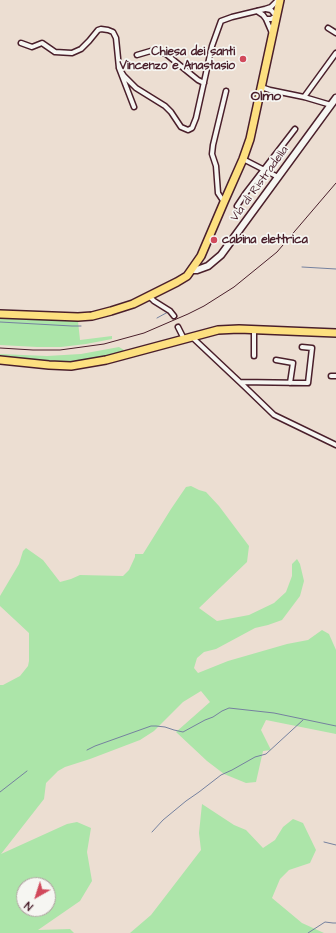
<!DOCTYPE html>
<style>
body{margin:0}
#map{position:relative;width:336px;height:933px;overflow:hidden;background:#ecded2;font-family:"Architects Daughter",sans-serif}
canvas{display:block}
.north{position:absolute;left:16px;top:877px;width:40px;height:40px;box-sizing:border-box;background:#f6f6f2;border:1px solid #b1a0a2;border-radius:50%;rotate:219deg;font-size:11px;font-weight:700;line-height:16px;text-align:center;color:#4a1f2b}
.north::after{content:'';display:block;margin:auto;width:14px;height:18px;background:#d1495b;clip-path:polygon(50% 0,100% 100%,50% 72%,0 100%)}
</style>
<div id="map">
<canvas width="336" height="933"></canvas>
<div class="north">N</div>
</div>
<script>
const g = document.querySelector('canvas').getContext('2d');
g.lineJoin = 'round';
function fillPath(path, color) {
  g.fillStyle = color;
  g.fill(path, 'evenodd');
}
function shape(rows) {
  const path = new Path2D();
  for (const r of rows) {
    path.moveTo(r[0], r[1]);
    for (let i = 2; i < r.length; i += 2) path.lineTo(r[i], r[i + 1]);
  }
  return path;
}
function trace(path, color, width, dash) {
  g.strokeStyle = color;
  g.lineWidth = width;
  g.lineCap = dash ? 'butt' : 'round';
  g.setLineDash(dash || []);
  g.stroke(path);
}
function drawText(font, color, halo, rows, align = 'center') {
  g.font = font + ' "Architects Daughter",sans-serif';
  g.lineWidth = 3.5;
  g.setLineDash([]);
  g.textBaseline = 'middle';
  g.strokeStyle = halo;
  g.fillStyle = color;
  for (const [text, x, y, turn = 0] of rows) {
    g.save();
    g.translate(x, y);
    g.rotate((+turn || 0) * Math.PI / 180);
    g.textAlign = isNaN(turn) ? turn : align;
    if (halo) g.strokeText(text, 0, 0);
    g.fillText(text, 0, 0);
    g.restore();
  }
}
const green = shape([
 [0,318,78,321,80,340,112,336,112,339,86,344,61,347,37,347,0,345],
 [119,347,124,350,122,353,79,362,55,362,0,358,0,354,47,356,81,354],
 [191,486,199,490,206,492,219,506,249,546,247,562,199,608,217,621,249,615,274,603,286,592,292,576,292,564,297,559,300,564,304,581,300,596,282,620,268,625,255,628,216,649,204,652,197,658,194,668,198,673,228,661,287,644,308,640,322,630,329,634,336,650,336,734,266,720,261,730,271,750,263,751,256,782,246,783,224,774,207,761,176,732,210,702,201,691,183,702,154,731,140,740,90,759,65,767,58,771,46,783,44,799,1,854,67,824,77,822,91,828,87,852,92,881,80,901,38,930,70,929,74,933,0,933,0,685,3,685,20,676,28,666,29,661,29,633,0,606,0,596,19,564,23,551,26,548,43,560,60,582,71,579,80,575,123,576,129,570,135,557,135,554,143,554,171,509,186,487],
 [24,885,48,885,48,909,24,909],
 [202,804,234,825,246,830,263,848,275,840,283,827,293,819,303,823,316,850,310,863,289,870,280,879,272,898,302,923,324,933,130,933,151,915,201,850,199,833]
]);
const stream = shape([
 [302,267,336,269],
 [157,318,168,312],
 [0,322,72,326,81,326],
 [87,750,95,746,151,726,156,726,165,727,174,730,183,732,205,720,213,717,222,711,229,708,274,713,336,726],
 [0,792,27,771],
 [152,832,163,820,186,801,199,792,221,775,232,770,255,757,266,754,303,720],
 [324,842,336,845],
 [308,933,325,922,333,923,336,923]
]);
const street = shape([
 [266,9,271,10,276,16,271,19,266,19],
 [257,11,263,15,266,19,272,33],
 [328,28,336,33],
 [21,43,32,47,42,43,55,52,72,53,81,49,89,41,98,30,101,29,108,30,113,32,116,38,119,68,134,107],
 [137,55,154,50,166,54,198,80,204,83],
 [119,68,124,76,136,88,165,106,171,112,181,127,188,130,192,128,196,118,212,46,221,21,232,17,265,9,271,7,278,0],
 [261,87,270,90,304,97,331,105],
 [304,97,336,53],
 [243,159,278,177],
 [224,202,218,193,216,166,212,154,213,145,226,91],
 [237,206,245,194,295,129],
 [149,296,154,301,170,311,174,316],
 [178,327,184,339],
 [254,329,254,356],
 [193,338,245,387,274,415,336,445],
 [276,360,293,363,290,383],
 [331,376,336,376],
 [240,382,308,383,312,348,302,347]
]);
const secondary = shape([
 [192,270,197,270,208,266,221,255,336,98]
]);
const primary = shape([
 [0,314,78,317,92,316,111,311,133,304,177,282,187,276,201,256,224,202,243,159,250,139,280,0],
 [0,360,49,365,71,366,106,360,218,330,239,329,336,333]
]);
const rail = shape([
 [0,348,33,350,60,350,104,344,144,333,188,314,204,306,234,287,277,252,336,183]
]);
const markers = [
 [243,59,4,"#d1495b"],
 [214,240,4,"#d1495b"]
];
const poiNames = [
 ["Chiesa dei santi",235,52],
 ["Vincenzo e Anastasio",235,66],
 ["cabina elettrica",222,240,"left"]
];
const streetNames = [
 ["Via di Ristradella",260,184,-54]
];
const quarterNames = [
 ["Olmo",266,97]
];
fillPath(green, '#ace5a9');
trace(stream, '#75819f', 1);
trace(street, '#4a1f2b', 7);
trace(secondary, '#4a1f2b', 9);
trace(primary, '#4a1f2b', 10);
trace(street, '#f6f6f2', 4);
trace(secondary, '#f6f6f2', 6);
trace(primary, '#fde080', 7);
trace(rail, '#4a1f2b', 1);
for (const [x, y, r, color] of markers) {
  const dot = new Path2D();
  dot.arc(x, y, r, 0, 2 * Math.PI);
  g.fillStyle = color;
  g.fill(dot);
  trace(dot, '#f6f6f2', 1.5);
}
drawText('bold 12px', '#4a1f2b', '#f6f6f2', poiNames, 'right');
drawText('12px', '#4a1f2b', '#f6f6f2', streetNames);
drawText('bold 14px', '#4a1f2b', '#f6f6f2', quarterNames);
</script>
